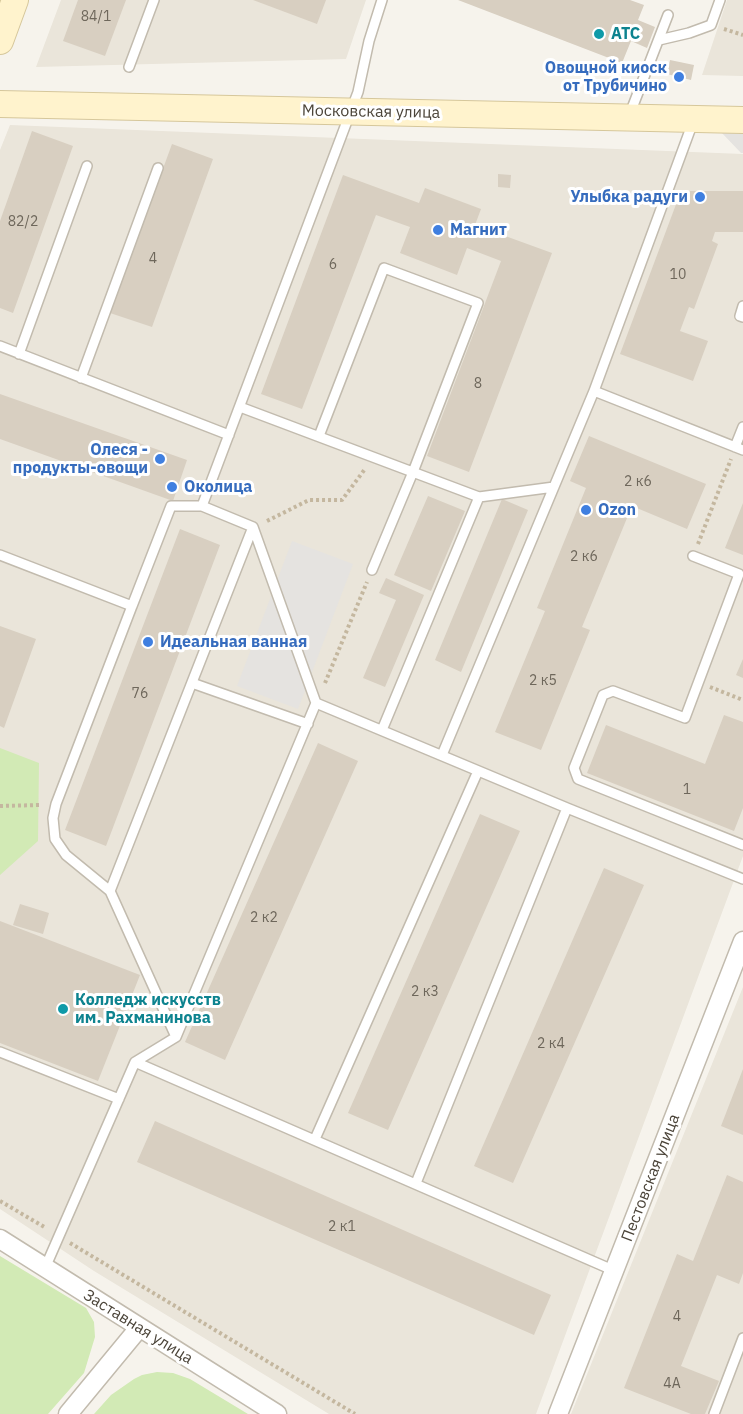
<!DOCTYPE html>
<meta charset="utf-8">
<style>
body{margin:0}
canvas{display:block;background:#f6f3ec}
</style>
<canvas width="743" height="1414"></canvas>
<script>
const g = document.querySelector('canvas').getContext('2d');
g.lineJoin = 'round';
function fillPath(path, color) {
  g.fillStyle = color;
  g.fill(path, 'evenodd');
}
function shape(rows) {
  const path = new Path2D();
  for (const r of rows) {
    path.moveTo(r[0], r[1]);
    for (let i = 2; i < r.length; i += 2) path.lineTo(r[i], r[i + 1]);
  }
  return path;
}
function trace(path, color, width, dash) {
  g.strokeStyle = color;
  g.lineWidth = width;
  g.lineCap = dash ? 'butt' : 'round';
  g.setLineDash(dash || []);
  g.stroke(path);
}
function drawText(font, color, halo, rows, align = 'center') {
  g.font = font + ' "IBM Plex Sans",sans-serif';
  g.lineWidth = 6;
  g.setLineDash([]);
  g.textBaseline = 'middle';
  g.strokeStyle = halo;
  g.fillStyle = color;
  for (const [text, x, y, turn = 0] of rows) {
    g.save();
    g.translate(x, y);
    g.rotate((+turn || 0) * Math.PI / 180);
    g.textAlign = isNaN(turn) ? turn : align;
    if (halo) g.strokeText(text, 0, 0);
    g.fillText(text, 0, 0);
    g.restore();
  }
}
const residential = shape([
 [61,0,366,0,346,59,36,67],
 [727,0,743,0,743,76,702,75],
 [10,125,743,154,743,856,536,1414,329,1414,94,1271,0,1209,0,150],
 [743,987,743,1414,571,1414]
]);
const green = shape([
 [0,748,39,763,38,841,0,875],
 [0,1256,86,1308,94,1322,95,1337,84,1373,48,1414,0,1414],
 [157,1372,173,1373,190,1379,248,1414,94,1414,111,1395,134,1379,142,1375]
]);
const parking = shape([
 [721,132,743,132,743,153,741,153],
 [292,541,353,564,298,709,237,686]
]);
const building = shape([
 [78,0,126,0,105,56,63,41],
 [253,0,326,0,317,24],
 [458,0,630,0,644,5,638,20,655,27,647,48,631,41,622,63],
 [670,60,694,65,691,80,667,74],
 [32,131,73,146,13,313,0,308,0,221],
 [172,144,213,159,152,327,110,313],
 [498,174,511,175,510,188,498,187],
 [343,175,419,203,425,188,481,209,475,225,552,253,469,472,427,456,501,261,467,248,457,275,400,253,410,227,376,215,302,409,261,394],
 [681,191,743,191,743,232,715,232,712,241,718,244,694,309,689,307,680,331,708,341,693,381,620,354],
 [0,394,187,460,173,501,0,439],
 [589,436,706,484,687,529,632,506,582,627,590,630,541,750,495,732,545,611,537,608,586,488,570,481],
 [428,496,465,511,431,591,394,575],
 [502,499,528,510,461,672,435,660],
 [743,503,743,555,725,548],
 [180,529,220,545,106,846,65,830],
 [386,578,424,595,385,687,363,678,396,600,379,593],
 [0,626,36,639,4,728,0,726],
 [743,659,743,678,736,675],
 [724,715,743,722,743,808,734,831,587,773,606,725,705,764],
 [318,743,358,761,225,1060,185,1042],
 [480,814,520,831,388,1130,348,1113],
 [604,868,644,885,513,1183,474,1166],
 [20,904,49,913,43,934,13,925],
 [0,921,140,975,98,1081,0,1043],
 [743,1069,743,1135,721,1126],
 [155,1121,551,1295,534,1335,137,1162],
 [727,1175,743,1182,743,1273,739,1284,717,1275,681,1366,719,1381,705,1414,691,1414,624,1388,677,1254,693,1261]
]);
const path = shape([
 [724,29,743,35],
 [267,521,309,500,342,500,365,469],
 [698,544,731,459],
 [325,683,367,582],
 [710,687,743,700],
 [0,806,40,805],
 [0,1201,46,1228],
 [70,1243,355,1414]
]);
const service = shape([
 [659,40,689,33,711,25,720,0],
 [129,67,154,0],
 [629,116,668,15],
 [743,306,740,316,743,317],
 [0,346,229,435],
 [19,354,87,166],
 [81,378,158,168],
 [594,391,743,450],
 [240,407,479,497,554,487],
 [319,436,384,268,478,303,413,472,372,570],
 [735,447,743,427],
 [202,506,358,92,369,41,382,0],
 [0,555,132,606,171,506,202,506,253,527,110,891],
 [693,556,739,574,685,718,613,691,603,695,574,768,578,779,743,845],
 [132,606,56,804,53,818,55,839,66,855,110,891,176,1037],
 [192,683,308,724],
 [316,703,567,808,416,1183],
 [382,730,479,497],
 [442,755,594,391,693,122],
 [567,808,743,879],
 [0,1052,119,1099],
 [135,1062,615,1271],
 [315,1139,478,771],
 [45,1268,135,1062,176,1037,316,703,253,527],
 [714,1414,743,1338]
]);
const minor = shape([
 [0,1239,277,1414],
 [68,1414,139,1328],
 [558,1414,743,941]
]);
const secondary = shape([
 [0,41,15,0],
 [0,104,743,120]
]);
const markers = [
 [599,34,6,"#0f9aa8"],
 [679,77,6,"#3f7fe0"],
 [700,197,6,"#3f7fe0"],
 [438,230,6,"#3f7fe0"],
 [160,459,6,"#3f7fe0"],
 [172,487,6,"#3f7fe0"],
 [586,510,6,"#3f7fe0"],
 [148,642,6,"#3f7fe0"],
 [63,1009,6,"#0f9aa8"]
];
const numberNames = [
 ["84/1",96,17],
 ["82/2",23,222],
 ["4",153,259],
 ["6",333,265],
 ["10",678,275],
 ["8",478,384],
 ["2 к6",638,482],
 ["2 к6",584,557],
 ["2 к5",543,681],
 ["76",140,694],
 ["1",687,790],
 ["2 к2",264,918],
 ["2 к3",425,992],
 ["2 к4",551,1044],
 ["2 к1",342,1227],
 ["4",677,1317],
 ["4А",672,1384]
];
const cultureNames = [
 ["АТС",611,34],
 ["Колледж искусств",75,1000],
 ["им. Рахманинова",75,1018]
];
const shopNames = [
 ["Овощной киоск",667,68,"right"],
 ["от Трубичино",667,86,"right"],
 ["Улыбка радуги",688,197,"right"],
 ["Магнит",450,230],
 ["Олеся -",148,450,"right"],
 ["продукты-овощи",148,468,"right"],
 ["Околица",184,487],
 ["Ozon",598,510],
 ["Идеальная ванная",160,642]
];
const streetNames = [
 ["Московская улица",371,112,1],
 ["Пестовская улица",651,1178,-69],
 ["Заставная улица",138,1327,32]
];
fillPath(residential, '#eae5da');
fillPath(green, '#d2eab5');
fillPath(parking, '#e5e3e0');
fillPath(building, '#d8cfc1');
trace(service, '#c2bbae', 12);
trace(minor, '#c2bbae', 21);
trace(secondary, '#d6c79b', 28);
trace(path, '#c4b79f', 4, [3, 3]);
trace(service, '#fff', 9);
trace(minor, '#fff', 18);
trace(secondary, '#fff3cd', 26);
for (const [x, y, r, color] of markers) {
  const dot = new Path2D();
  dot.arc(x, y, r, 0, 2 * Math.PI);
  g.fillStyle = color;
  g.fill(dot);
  trace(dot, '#fff', 2);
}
drawText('14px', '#6e675b', null, numberNames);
drawText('bold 16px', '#0d838f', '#fff', cultureNames, 'left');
drawText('bold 16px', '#366cbe', '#fff', shopNames, 'left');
drawText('16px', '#4b4439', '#fff', streetNames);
</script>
